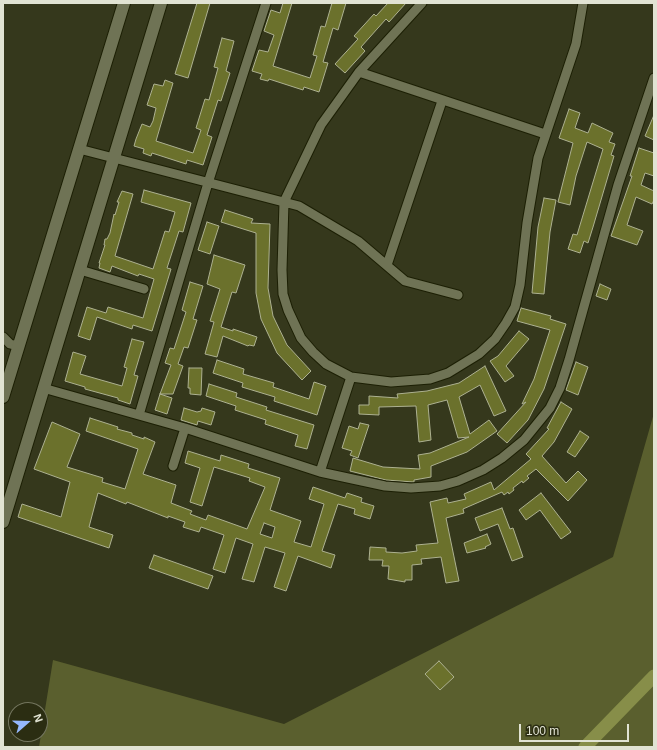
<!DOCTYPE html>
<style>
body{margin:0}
#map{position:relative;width:657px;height:750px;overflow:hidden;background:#35381c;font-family:Helvetica,sans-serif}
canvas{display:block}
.frame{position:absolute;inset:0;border:4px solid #e1e3d3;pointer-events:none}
.north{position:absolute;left:8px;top:702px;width:40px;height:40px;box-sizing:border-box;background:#2b2d12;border:1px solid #74765f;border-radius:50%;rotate:70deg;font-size:11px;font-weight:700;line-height:16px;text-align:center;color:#e1e3d3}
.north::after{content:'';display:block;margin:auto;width:14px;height:18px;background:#94b7fd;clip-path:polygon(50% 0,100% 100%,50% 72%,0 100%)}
.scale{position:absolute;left:519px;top:724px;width:110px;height:18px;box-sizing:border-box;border:2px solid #e1e3d3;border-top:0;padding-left:5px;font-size:12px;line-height:14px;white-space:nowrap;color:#e1e3d3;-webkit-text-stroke:3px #2b2d12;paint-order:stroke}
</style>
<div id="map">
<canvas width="657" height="750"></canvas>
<div class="frame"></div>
<div class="north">N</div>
<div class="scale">100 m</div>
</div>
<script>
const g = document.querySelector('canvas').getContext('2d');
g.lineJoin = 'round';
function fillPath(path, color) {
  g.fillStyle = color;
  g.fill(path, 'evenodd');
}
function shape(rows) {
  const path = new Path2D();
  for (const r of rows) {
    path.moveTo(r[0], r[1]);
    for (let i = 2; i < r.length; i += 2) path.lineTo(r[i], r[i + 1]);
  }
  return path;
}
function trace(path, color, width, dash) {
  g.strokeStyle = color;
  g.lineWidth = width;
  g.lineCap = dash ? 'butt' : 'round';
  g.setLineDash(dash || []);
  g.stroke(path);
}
const green = shape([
 [654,413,654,747,39,747,53,660,284,724,613,557]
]);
const river = shape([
 [585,747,654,676]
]);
const building = shape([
 [197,3,210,3,188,78,175,74,197,3],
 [283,3,292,3,273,66,310,78,317,56,313,55,321,26,325,27,332,3,346,3,338,30,333,28,323,62,328,63,319,92,304,87,303,90,269,79,268,81,260,79,262,74,252,71,259,50,268,52,274,35,264,31,271,10,280,13,283,3],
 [388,3,406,3,389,22,386,19,361,47,365,51,345,73,335,64,358,39,354,36,374,14,376,16,388,3],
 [222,38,234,41,226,71,230,73,221,101,218,100,207,135,212,137,203,165,187,160,186,164,152,153,151,156,143,153,144,149,134,146,136,139,142,124,150,127,153,121,156,108,147,105,154,84,163,86,165,80,173,83,156,141,193,153,201,130,196,128,205,99,209,100,218,68,214,67,222,38],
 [569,109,580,113,575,128,588,133,592,123,613,133,609,142,615,144,611,155,614,156,593,227,588,243,584,241,580,253,568,249,573,234,577,235,603,149,587,142,576,176,570,205,558,202,573,143,559,138,569,109],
 [654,115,654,140,645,136,654,115],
 [639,148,654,153,654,176,645,173,641,185,654,191,654,200,652,204,636,197,627,225,643,231,637,245,611,236,632,176,630,176,639,148],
 [144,190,191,203,183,232,179,231,167,268,171,269,152,331,133,325,132,329,97,317,90,340,78,336,87,307,106,313,108,307,143,318,154,279,139,274,138,276,112,266,110,272,99,268,100,263,99,263,105,245,104,245,105,239,107,239,110,233,114,214,115,215,119,202,117,202,122,191,133,194,115,256,153,269,165,231,169,232,175,212,141,202,144,190],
 [544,198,556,200,550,232,544,294,532,293,538,227,544,198],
 [225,210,253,219,251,223,270,224,268,288,273,316,287,345,311,371,302,380,277,353,261,319,256,293,256,233,221,222,225,210],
 [207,222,219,226,210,254,198,250,207,222],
 [214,255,245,265,236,293,232,292,221,327,233,331,233,329,257,337,254,346,249,345,248,346,223,336,217,357,205,354,214,322,210,321,220,289,207,284,214,255],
 [190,282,203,286,193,319,197,320,188,348,184,347,178,364,183,366,173,394,160,394,171,365,165,363,170,348,174,349,186,312,182,310,190,282],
 [600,284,611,289,607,300,596,296,600,284],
 [521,308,551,316,550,319,566,324,544,389,528,420,507,443,497,434,526,402,522,404,534,379,550,330,517,321,521,308],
 [519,331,529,339,506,366,514,376,505,382,490,361,498,356,519,331],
 [132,339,144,342,134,375,138,376,130,404,118,400,118,398,85,389,85,387,65,381,73,352,86,356,80,374,122,386,127,368,124,367,132,339],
 [217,360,244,369,243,374,274,383,273,387,309,399,314,382,326,386,317,415,274,401,275,397,242,387,243,383,213,373,217,360],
 [576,362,588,367,578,395,566,390,576,362],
 [485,366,506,411,494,416,480,385,459,397,470,434,489,420,497,431,467,452,431,466,431,477,414,480,414,482,386,480,350,471,353,458,383,467,420,469,418,455,430,453,469,437,458,438,447,400,428,405,431,440,419,442,416,406,379,407,379,415,359,414,359,405,369,405,369,396,398,398,397,394,427,391,459,383,485,366],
 [189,368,202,368,201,395,190,394,190,388,188,388,189,368],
 [209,384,237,393,236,397,267,407,266,410,314,425,307,449,295,446,298,435,265,424,266,420,235,410,236,406,206,396,209,384],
 [160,394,172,398,167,414,155,410,160,394],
 [561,402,572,409,554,442,542,456,566,483,578,471,587,480,568,501,536,469,527,476,529,478,523,483,522,481,513,488,514,490,509,494,508,492,504,495,502,492,463,509,464,513,446,518,459,581,446,583,441,557,421,559,422,564,412,565,412,580,405,580,405,582,388,579,389,566,382,566,383,560,369,560,370,547,386,548,386,552,402,553,417,551,416,545,438,543,430,502,447,498,448,503,466,499,464,494,491,482,494,490,531,459,526,454,549,429,547,428,561,402],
 [184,408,197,412,201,411,202,408,215,412,211,425,198,421,197,425,181,420,184,408],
 [90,418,118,427,117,429,132,433,132,435,144,439,144,437,155,442,143,474,176,485,171,503,192,511,190,514,206,520,208,515,247,529,265,487,249,481,250,478,214,467,202,506,190,502,200,468,185,463,188,451,220,461,221,455,249,464,248,468,280,478,270,510,301,521,294,542,311,547,324,504,309,499,313,487,345,498,347,493,362,498,361,502,374,506,370,519,354,514,355,509,338,504,322,551,335,555,331,568,298,556,286,591,274,587,285,553,265,547,254,582,242,579,253,544,236,538,225,573,213,569,224,535,201,527,199,532,183,527,185,522,168,516,168,518,127,502,126,504,98,493,89,527,113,535,109,548,18,517,22,504,61,517,70,482,34,469,52,422,80,434,67,467,103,478,102,482,125,489,138,449,86,431,90,418],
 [264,523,275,527,272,538,260,534,264,523],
 [360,423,369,425,358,458,350,455,352,451,342,448,349,426,358,429,360,423],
 [580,431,589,437,575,457,567,452,580,431],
 [541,493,571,532,561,539,540,510,526,520,519,510,541,493],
 [502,508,510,529,513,528,523,557,512,561,498,524,480,531,475,518,502,508],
 [487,534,491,544,485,547,486,548,467,553,464,543,487,534],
 [154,555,213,576,208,589,149,568,154,555],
 [439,661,454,677,440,690,425,674,439,661]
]);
const street = shape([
 [422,3,359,72,321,125,284,202,282,270,283,294,288,310,301,338,313,352,326,364,351,377,391,382,430,379,448,373,479,354,495,339,506,323,515,307,520,285,527,223,538,158,576,44,583,3],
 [359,72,545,134],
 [79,149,299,206,358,241,405,281,458,295],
 [387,265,442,101],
 [80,270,144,289],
 [3,337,10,344,18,346],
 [43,388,185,428,320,472,385,486,411,488,440,486,458,481,483,470,502,458,524,440,550,408,560,388,569,360,618,185,654,78],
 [139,415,208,183,266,3],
 [173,466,185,428],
 [320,472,351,377]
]);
const secondary = shape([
 [3,397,124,3],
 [3,522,161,3]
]);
fillPath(green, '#5a5f2e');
trace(river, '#878e49', 13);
fillPath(building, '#6b712c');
trace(building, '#adb191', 1);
trace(street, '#1c1f04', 11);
trace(secondary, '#1c1f04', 14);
trace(street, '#6f7355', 9);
trace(secondary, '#6f7355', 12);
</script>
